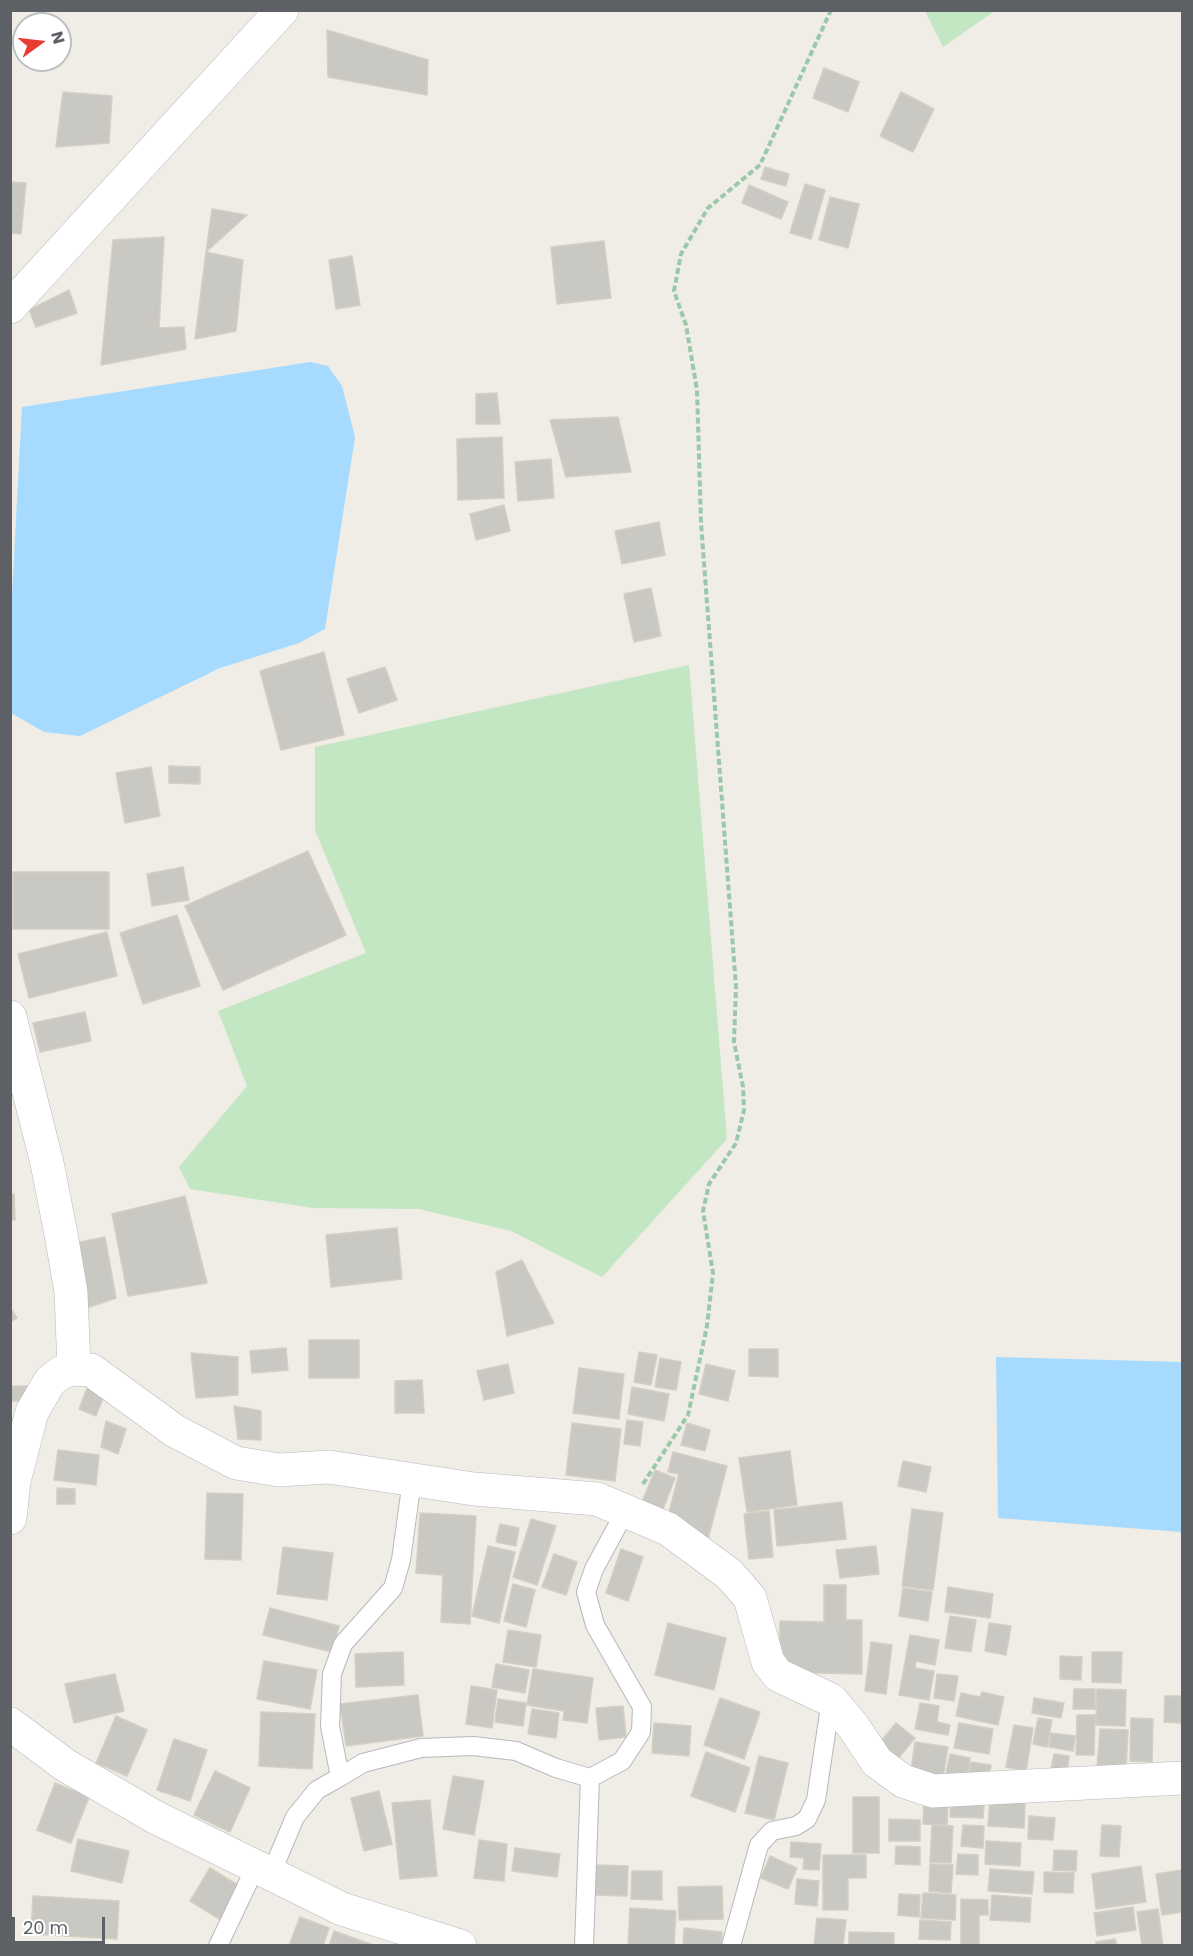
<!DOCTYPE html>
<style>
body{margin:0}
#map{position:relative;width:1193px;height:1956px;overflow:hidden;background:#efede5;font-family:Poppins,sans-serif}
canvas{display:block}
.frame{position:absolute;inset:0;border:12px solid #5d6166;pointer-events:none}
.north{position:absolute;left:12px;top:12px;width:60px;height:60px;box-sizing:border-box;background:#fff;border:2px solid #bec0c2;border-radius:50%;rotate:75deg;font-size:16px;font-weight:700;line-height:24px;text-align:center;color:#5d6166}
.north::after{content:'';display:block;margin:auto;width:21px;height:27px;background:#e93b32;clip-path:polygon(50% 0,100% 100%,50% 72%,0 100%)}
.scale{position:absolute;left:12px;top:1917px;width:93px;height:27px;box-sizing:border-box;border:3px solid #5d6166;border-top:0;padding-left:8px;font-size:18px;line-height:21px;white-space:nowrap;color:#5d6166;-webkit-text-stroke:4px #fff;paint-order:stroke}
</style>
<div id="map">
<canvas width="1193" height="1956"></canvas>
<div class="frame"></div>
<div class="north">N</div>
<div class="scale">20 m</div>
</div>
<script>
const g = document.querySelector('canvas').getContext('2d');
g.lineJoin = 'round';
function fillPath(path, color) {
  g.fillStyle = color;
  g.fill(path, 'evenodd');
}
function shape(rows) {
  const path = new Path2D();
  for (const r of rows) {
    path.moveTo(r[0], r[1]);
    for (let i = 2; i < r.length; i += 2) path.lineTo(r[i], r[i + 1]);
  }
  return path;
}
function trace(path, color, width, dash) {
  g.strokeStyle = color;
  g.lineWidth = width;
  g.lineCap = dash ? 'butt' : 'round';
  g.setLineDash(dash || []);
  g.stroke(path);
}
const green = shape([
 [996,10,943,47,925,11,925,10],
 [689,665,727,1139,602,1277,511,1231,419,1209,313,1208,190,1189,179,1167,247,1086,218,1011,366,953,315,830,315,747]
]);
const water = shape([
 [310,362,328,366,342,386,355,437,325,629,299,643,220,668,80,736,44,732,11,713,11,614,22,407],
 [996,1357,1182,1362,1182,1532,998,1518]
]);
const building = shape([
 [327,30,428,60,427,95,328,77,327,30],
 [824,68,859,82,848,112,813,98,824,68],
 [63,92,112,96,109,143,56,147,63,92],
 [901,92,934,109,913,152,880,136,901,92],
 [765,167,789,174,786,186,761,179,765,167],
 [10,182,26,183,21,234,10,233,10,182],
 [805,184,825,190,811,239,790,233,805,184],
 [749,185,788,202,781,219,742,203,749,185],
 [830,197,859,204,848,248,819,240,830,197],
 [212,209,247,215,206,252,212,209],
 [164,237,159,328,184,327,186,349,101,365,113,240,164,237],
 [604,241,611,298,557,304,551,247,604,241],
 [206,252,243,260,236,331,195,339,206,252],
 [352,256,360,305,336,309,329,260,352,256],
 [69,290,77,313,36,327,29,310,69,290],
 [497,393,500,424,476,424,476,394,497,393],
 [618,417,631,472,566,477,550,420,618,417],
 [502,437,504,498,458,500,457,439,502,437],
 [551,459,554,498,518,501,515,462,551,459],
 [504,505,510,531,476,540,470,514,504,505],
 [659,522,665,555,622,564,615,531,659,522],
 [651,588,661,636,634,642,624,594,651,588],
 [324,652,344,735,281,750,260,671,324,652],
 [385,667,397,700,359,713,347,679,385,667],
 [169,766,200,767,200,784,169,783,169,766],
 [151,767,160,816,125,823,116,773,151,767],
 [308,851,346,935,223,990,185,906,308,851],
 [183,867,189,900,152,906,147,874,183,867],
 [13,872,109,872,109,929,13,929,13,872],
 [177,915,200,986,143,1004,120,933,177,915],
 [107,932,117,976,29,998,18,954,107,932],
 [85,1012,91,1041,40,1052,33,1023,85,1012],
 [14,1194,15,1220,10,1220,10,1195,14,1194],
 [185,1196,207,1283,128,1296,112,1214,185,1196],
 [397,1228,402,1279,331,1287,326,1235,397,1228],
 [105,1237,116,1298,84,1309,75,1243,105,1237],
 [522,1260,554,1323,507,1336,496,1272,522,1260],
 [10,1307,17,1318,10,1322,10,1307],
 [309,1340,359,1340,359,1378,309,1378,309,1340],
 [286,1348,288,1370,252,1373,250,1351,286,1348],
 [749,1349,778,1349,778,1377,749,1376,749,1349],
 [639,1352,657,1355,651,1385,634,1382,639,1352],
 [191,1353,238,1357,238,1395,196,1398,191,1353],
 [660,1358,681,1362,676,1390,655,1387,660,1358],
 [508,1364,514,1393,484,1400,477,1371,508,1364],
 [706,1364,735,1371,728,1401,699,1394,706,1364],
 [579,1368,624,1374,619,1419,573,1413,579,1368],
 [422,1380,424,1413,395,1413,395,1381,422,1380],
 [10,1386,30,1386,30,1401,10,1401,10,1386],
 [88,1386,105,1393,96,1416,79,1409,88,1386],
 [632,1387,669,1394,664,1421,628,1414,632,1387],
 [234,1406,261,1411,261,1440,238,1439,234,1406],
 [627,1420,643,1422,640,1446,624,1444,627,1420],
 [106,1421,126,1429,118,1454,101,1447,106,1421],
 [572,1423,621,1429,615,1481,566,1475,572,1423],
 [687,1423,710,1430,705,1451,681,1445,687,1423],
 [58,1450,99,1455,96,1485,54,1480,58,1450],
 [790,1451,797,1505,747,1512,739,1458,790,1451],
 [673,1452,727,1466,708,1539,665,1527,679,1474,668,1472,673,1452],
 [903,1461,931,1467,926,1492,898,1486,903,1461],
 [655,1470,675,1478,659,1520,638,1512,655,1470],
 [57,1488,75,1489,75,1504,57,1504,57,1488],
 [207,1493,243,1494,241,1560,205,1559,207,1493],
 [842,1502,846,1539,777,1546,774,1510,842,1502],
 [912,1509,943,1513,933,1590,902,1586,912,1509],
 [769,1511,773,1557,749,1559,744,1514,769,1511],
 [420,1513,476,1516,470,1624,441,1622,443,1575,416,1573,420,1513],
 [531,1519,556,1526,537,1585,513,1577,531,1519],
 [500,1524,519,1528,516,1546,496,1542,500,1524],
 [488,1546,515,1552,499,1623,472,1616,488,1546],
 [876,1546,879,1574,840,1578,836,1550,876,1546],
 [283,1547,333,1553,327,1600,277,1594,283,1547],
 [621,1549,643,1557,628,1601,606,1593,621,1549],
 [554,1554,577,1562,566,1595,542,1587,554,1554],
 [513,1584,535,1590,526,1627,504,1621,513,1584],
 [824,1585,846,1585,846,1620,862,1620,862,1674,779,1672,780,1621,824,1622,824,1585],
 [948,1587,993,1594,990,1618,945,1612,948,1587],
 [903,1588,932,1592,928,1621,899,1616,903,1588],
 [270,1608,339,1626,332,1652,263,1635,270,1608],
 [950,1616,976,1620,971,1652,945,1648,950,1616],
 [668,1623,726,1638,714,1690,655,1675,668,1623],
 [989,1623,1011,1626,1006,1655,985,1651,989,1623],
 [508,1630,541,1635,536,1667,503,1662,508,1630],
 [910,1635,939,1640,935,1665,916,1661,915,1668,934,1671,929,1700,899,1695,910,1635],
 [871,1642,892,1645,886,1694,865,1691,871,1642],
 [403,1652,404,1685,356,1687,355,1654,403,1652],
 [1092,1652,1122,1652,1121,1683,1092,1682,1092,1652],
 [1060,1656,1082,1657,1081,1680,1060,1679,1060,1656],
 [264,1661,317,1670,310,1709,257,1699,264,1661],
 [496,1664,529,1670,525,1693,492,1687,496,1664],
 [533,1669,593,1678,587,1723,563,1720,564,1711,527,1705,533,1669],
 [115,1674,124,1711,74,1723,65,1684,115,1674],
 [937,1674,958,1676,954,1701,934,1698,937,1674],
 [471,1686,497,1690,492,1728,466,1724,471,1686],
 [1074,1689,1095,1689,1095,1709,1073,1709,1074,1689],
 [1097,1689,1126,1690,1125,1726,1096,1725,1097,1689],
 [982,1692,1004,1697,998,1725,956,1716,961,1693,980,1697,982,1692],
 [418,1695,423,1736,346,1746,340,1704,418,1695],
 [1165,1696,1182,1696,1182,1723,1164,1722,1165,1696],
 [720,1698,760,1712,744,1759,704,1745,720,1698],
 [1034,1698,1064,1703,1061,1718,1032,1713,1034,1698],
 [498,1699,526,1703,523,1726,495,1722,498,1699],
 [920,1703,939,1706,937,1722,950,1725,948,1735,915,1729,920,1703],
 [623,1706,626,1737,599,1740,596,1708,623,1706],
 [532,1709,559,1713,556,1738,528,1734,532,1709],
 [261,1712,315,1714,312,1769,259,1766,261,1712],
 [1077,1715,1095,1715,1094,1755,1076,1755,1077,1715],
 [116,1716,147,1730,127,1776,96,1763,116,1716],
 [1038,1718,1052,1720,1047,1747,1033,1744,1038,1718],
 [1131,1718,1153,1719,1152,1762,1130,1761,1131,1718],
 [654,1723,691,1726,689,1756,652,1753,654,1723],
 [896,1723,915,1738,892,1766,873,1751,896,1723],
 [959,1723,993,1729,989,1754,954,1748,959,1723],
 [1014,1725,1033,1728,1026,1771,1006,1767,1014,1725],
 [1100,1729,1128,1730,1126,1771,1097,1769,1100,1729],
 [1051,1733,1075,1736,1073,1751,1049,1747,1051,1733],
 [174,1739,207,1750,190,1801,157,1790,174,1739],
 [915,1742,948,1747,942,1783,910,1778,915,1742],
 [706,1752,750,1768,735,1812,691,1796,706,1752],
 [950,1754,970,1758,967,1782,945,1778,950,1754],
 [1054,1754,1069,1756,1066,1778,1050,1775,1054,1754],
 [759,1756,788,1763,774,1820,745,1813,759,1756],
 [971,1762,991,1765,988,1781,969,1778,971,1762],
 [215,1771,250,1788,230,1832,194,1815,215,1771],
 [453,1776,484,1781,474,1835,443,1829,453,1776],
 [55,1783,89,1797,71,1843,37,1830,55,1783],
 [379,1791,392,1844,364,1851,351,1798,379,1791],
 [853,1797,879,1797,879,1853,853,1853,853,1797],
 [924,1799,948,1800,947,1825,923,1824,924,1799],
 [951,1799,984,1801,983,1818,950,1817,951,1799],
 [430,1800,437,1876,400,1879,392,1803,430,1800],
 [990,1801,1025,1803,1024,1828,988,1826,990,1801],
 [1029,1816,1055,1818,1053,1840,1028,1839,1029,1816],
 [889,1819,920,1820,920,1841,889,1841,889,1819],
 [932,1825,953,1826,951,1863,930,1862,932,1825],
 [963,1825,984,1826,983,1848,961,1846,963,1825],
 [1102,1825,1121,1826,1119,1857,1100,1856,1102,1825],
 [78,1839,129,1851,122,1883,71,1871,78,1839],
 [479,1840,507,1844,504,1881,474,1878,479,1840],
 [986,1841,1021,1843,1020,1866,985,1864,986,1841],
 [791,1842,821,1844,819,1870,803,1869,804,1858,790,1857,791,1842],
 [896,1846,920,1847,920,1865,895,1864,896,1846],
 [515,1848,560,1854,557,1877,512,1871,515,1848],
 [1054,1850,1077,1851,1076,1871,1053,1870,1054,1850],
 [958,1854,978,1855,978,1875,956,1874,958,1854],
 [823,1855,866,1855,866,1878,848,1878,848,1910,823,1910,823,1855],
 [770,1856,797,1868,788,1889,761,1878,770,1856],
 [930,1864,953,1865,951,1893,929,1891,930,1864],
 [596,1865,628,1866,627,1896,595,1895,596,1865],
 [1141,1866,1146,1902,1096,1909,1092,1874,1141,1866],
 [210,1868,241,1887,221,1920,190,1901,210,1868],
 [990,1869,1034,1872,1032,1894,988,1891,990,1869],
 [1182,1870,1182,1912,1162,1915,1156,1874,1182,1870],
 [632,1871,662,1871,662,1900,631,1899,632,1871],
 [1044,1872,1074,1873,1073,1893,1044,1892,1044,1872],
 [797,1879,819,1881,817,1906,795,1904,797,1879],
 [722,1886,723,1919,679,1920,678,1887,722,1886],
 [923,1893,956,1895,955,1920,921,1918,923,1893],
 [899,1894,920,1895,919,1917,898,1915,899,1894],
 [992,1895,1031,1898,1030,1922,990,1920,992,1895],
 [33,1896,119,1901,117,1939,31,1934,33,1896],
 [961,1899,988,1900,988,1915,979,1915,979,1945,961,1945,961,1899],
 [1133,1907,1136,1930,1097,1936,1094,1913,1133,1907],
 [630,1908,676,1911,674,1946,628,1946,630,1908],
 [1158,1909,1163,1946,1142,1946,1137,1912,1158,1909],
 [300,1917,329,1928,323,1946,289,1946,300,1917],
 [817,1918,846,1920,843,1946,814,1946,817,1918],
 [920,1920,951,1922,950,1940,919,1939,920,1920],
 [684,1928,722,1932,721,1946,683,1946,684,1928],
 [334,1931,376,1946,329,1946,334,1931],
 [849,1932,894,1933,894,1946,849,1946,849,1932],
 [1115,1939,1117,1946,1096,1946,1096,1942,1115,1939]
]);
const path = shape([
 [643,1484,688,1415,707,1326,713,1273,703,1211,709,1184,736,1143,744,1110,743,1087,734,1042,736,987,701,523,697,390,686,325,674,291,681,254,708,208,760,165,831,10]
]);
const lane = shape([
 [412,1480,401,1560,393,1588,343,1644,332,1674,330,1726,340,1777,363,1763,421,1748,473,1746,516,1751,556,1768,590,1778],
 [271,1874,295,1817,317,1790,340,1777],
 [218,1946,256,1866],
 [584,1946,590,1778,622,1761,641,1732,642,1707,595,1625,586,1592,594,1569,626,1510],
 [731,1946,759,1845,772,1831,796,1826,807,1819,816,1800,831,1700]
]);
const street = shape([
 [10,1017,47,1163,61,1234,71,1292,74,1369],
 [10,1518,14,1481,32,1412,50,1381,62,1372,74,1369,91,1370,175,1431,236,1463,279,1470,329,1467,474,1489,597,1499,668,1529,729,1574,750,1598,768,1662,778,1675,831,1700,853,1726,877,1762,903,1781,933,1791,1182,1778],
 [10,1724,65,1765,155,1817,271,1874,342,1909,460,1946]
]);
const secondary = shape([
 [10,307,282,10]
]);
fillPath(green, '#c3e7c2');
fillPath(water, '#a6daff');
fillPath(building, '#cac8c2');
trace(building, '#d4cec3', 1.5);
trace(lane, '#b6b8bc', 20);
trace(street, '#b6b8bc', 34);
trace(secondary, '#b7babf', 34);
trace(path, '#9bc8a6', 4, [6, 3]);
trace(lane, '#fff', 18);
trace(street, '#fff', 33);
trace(secondary, '#fff', 33);
</script>
